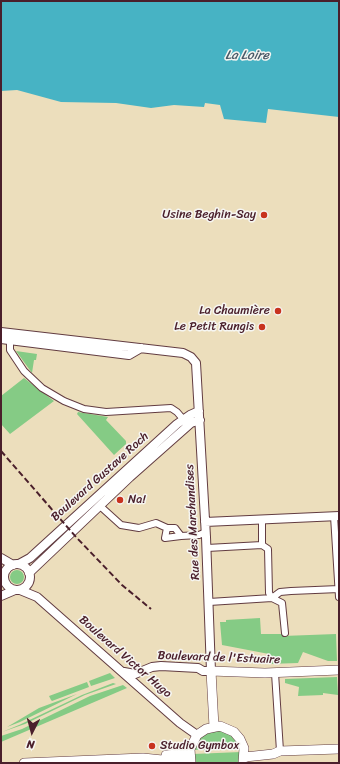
<!DOCTYPE html>
<meta charset="utf-8">
<style>
body{margin:0}
#map{position:relative;width:340px;height:764px;overflow:hidden;background:#ecdebc;font-family:Sriracha,sans-serif}
canvas{display:block}
.frame{position:absolute;inset:0;border:2px solid #4a1f2b;pointer-events:none}
.north{position:absolute;left:12px;top:712px;width:40px;height:40px;-webkit-text-stroke:3px #f6f6f2;paint-order:stroke;rotate:186deg;font-size:11px;font-weight:700;line-height:16px;text-align:center;color:#4a1f2b}
.north::after{content:'';display:block;margin:auto;width:14px;height:18px;background:#4a1f2b;clip-path:polygon(50% 0,100% 100%,50% 72%,0 100%)}
</style>
<div id="map">
<canvas width="340" height="764"></canvas>
<div class="frame"></div>
<div class="north">N</div>
</div>
<script>
const g = document.querySelector('canvas').getContext('2d');
g.lineJoin = 'round';
function fillPath(path, color) {
  g.fillStyle = color;
  g.fill(path, 'evenodd');
}
function shape(rows) {
  const path = new Path2D();
  for (const r of rows) {
    if (r.length === 3) {
      path.moveTo(r[0] + r[2], r[1]);
      path.arc(r[0], r[1], r[2], 0, 2 * Math.PI);
      continue;
    }
    path.moveTo(r[0], r[1]);
    for (let i = 2; i < r.length; i += 2) path.lineTo(r[i], r[i + 1]);
  }
  return path;
}
function trace(path, color, width, dash) {
  g.strokeStyle = color;
  g.lineWidth = width;
  g.lineCap = dash ? 'butt' : 'round';
  g.setLineDash(dash || []);
  g.stroke(path);
}
function drawText(font, color, halo, rows, align = 'center') {
  g.font = font + ' Sriracha,sans-serif';
  g.lineWidth = 3;
  g.setLineDash([]);
  g.textBaseline = 'middle';
  g.strokeStyle = halo;
  g.fillStyle = color;
  for (const [text, x, y, turn = 0] of rows) {
    g.save();
    g.translate(x, y);
    g.rotate((+turn || 0) * Math.PI / 180);
    g.textAlign = isNaN(turn) ? turn : align;
    if (halo) g.strokeText(text, 0, 0);
    g.fillText(text, 0, 0);
    g.restore();
  }
}
const green = shape([
 [16,351,37,354,36,360,34,360,32,373],
 [24,378,54,401,10,434,1,424,1,396],
 [78,412,108,417,106,420,126,441,126,444,114,455,77,414],
 [17,577,7],
 [260,618,261,634,282,634,283,636,336,634,337,661,328,661,303,652,298,663,269,664,269,654,222,645,220,622,226,622,226,620],
 [110,673,115,678,91,686,89,681],
 [337,677,338,695,323,693,323,695,298,696,299,687,285,683,285,679],
 [87,682,89,687,52,701,51,700,49,696],
 [113,683,116,684,85,695,25,724,2,732,19,725,82,695],
 [123,685,127,688,1,742,1,736,22,729,90,696],
 [77,694,20,722,7,727,39,708],
 [221,730,233,736,241,748,193,750,197,741,207,732],
 [241,752,240,763,194,763,193,754]
]);
const water = shape([
 [1,1,339,1,339,117,268,109,266,123,224,119,220,105,205,103,204,107,174,105,151,108,116,103,61,102,17,90,1,91]
]);
const street = shape([
 [10,341,10,350,24,371,42,388,64,401,84,409,106,412,171,408,177,412,183,419],
 [100,506,121,525,139,528,156,523,167,528,175,528,181,536,199,535,206,532],
 [334,516,339,597],
 [262,519,262,545,268,549,269,593,272,598,282,603,285,633],
 [167,528,165,538,181,536],
 [207,548,262,545],
 [209,602,272,598,280,592,291,591,339,589],
 [275,673,280,751]
]);
const secondary = shape([
 [1,332,183,353,191,357,196,363,206,537,211,671,203,671,198,668,161,666,152,667,135,674,124,672],
 [1,339,129,355,141,348],
 [205,522,339,516],
 [1,558,13,565],
 [19,564,30,558,177,424,190,415,199,411],
 [17,577,13],
 [29,573,130,477,191,423,200,420],
 [20,590,37,597,180,723,197,735],
 [1,596,15,590]
]);
const primary = shape([
 [214,727,211,671,265,673,339,670],
 [166,755,189,753],
 [245,757,273,754,280,751,339,749],
 [24,763,143,758,191,763],
 [191,763,190,749,197,735,206,729,220,726,234,732,240,739,244,748,243,763]
]);
const rail = shape([
 [1,451,76,537,122,585,151,609]
]);
const markers = [
 [264,215,4,"#c8321e"],
 [278,311,4,"#c8321e"],
 [262,327,4,"#c8321e"],
 [120,500,4,"#c8321e"],
 [152,746,4,"#c8321e"]
];
const poiNames = [
 ["Usine Beghin-Say",256,215],
 ["La Chaumière",270,311],
 ["Le Petit Rungis",254,327],
 ["Na!",128,500,"left"],
 ["Studio Gymbox",160,746,"left"]
];
const streetNames = [
 ["Boulevard Gustave Roch",100,477,-42],
 ["Rue des Marchandises",193,522,-93],
 ["Boulevard Victor Hugo",125,657,41],
 ["Boulevard de l'Estuaire",219,658,2]
];
const waterNames = [
 ["La Loire",247,56]
];
fillPath(green, '#85cb85');
fillPath(water, '#47b3c4');
trace(street, '#623c41', 8);
trace(secondary, '#623c41', 10);
trace(primary, '#623c41', 10);
trace(street, '#fff', 6);
trace(secondary, '#fff', 8);
trace(primary, '#fff', 9);
trace(rail, '#4a1f2b', 2, [6, 3]);
for (const [x, y, r, color] of markers) {
  const dot = new Path2D();
  dot.arc(x, y, r, 0, 2 * Math.PI);
  g.fillStyle = color;
  g.fill(dot);
  trace(dot, '#f6f6f2', 1.5);
}
drawText('12px', '#4a1f2b', '#f6f6f2', poiNames, 'right');
drawText('12px', '#4a1f2b', '#f6f6f2', streetNames);
drawText('italic 13px', '#495a68', '#f6f6f2', waterNames);
</script>
